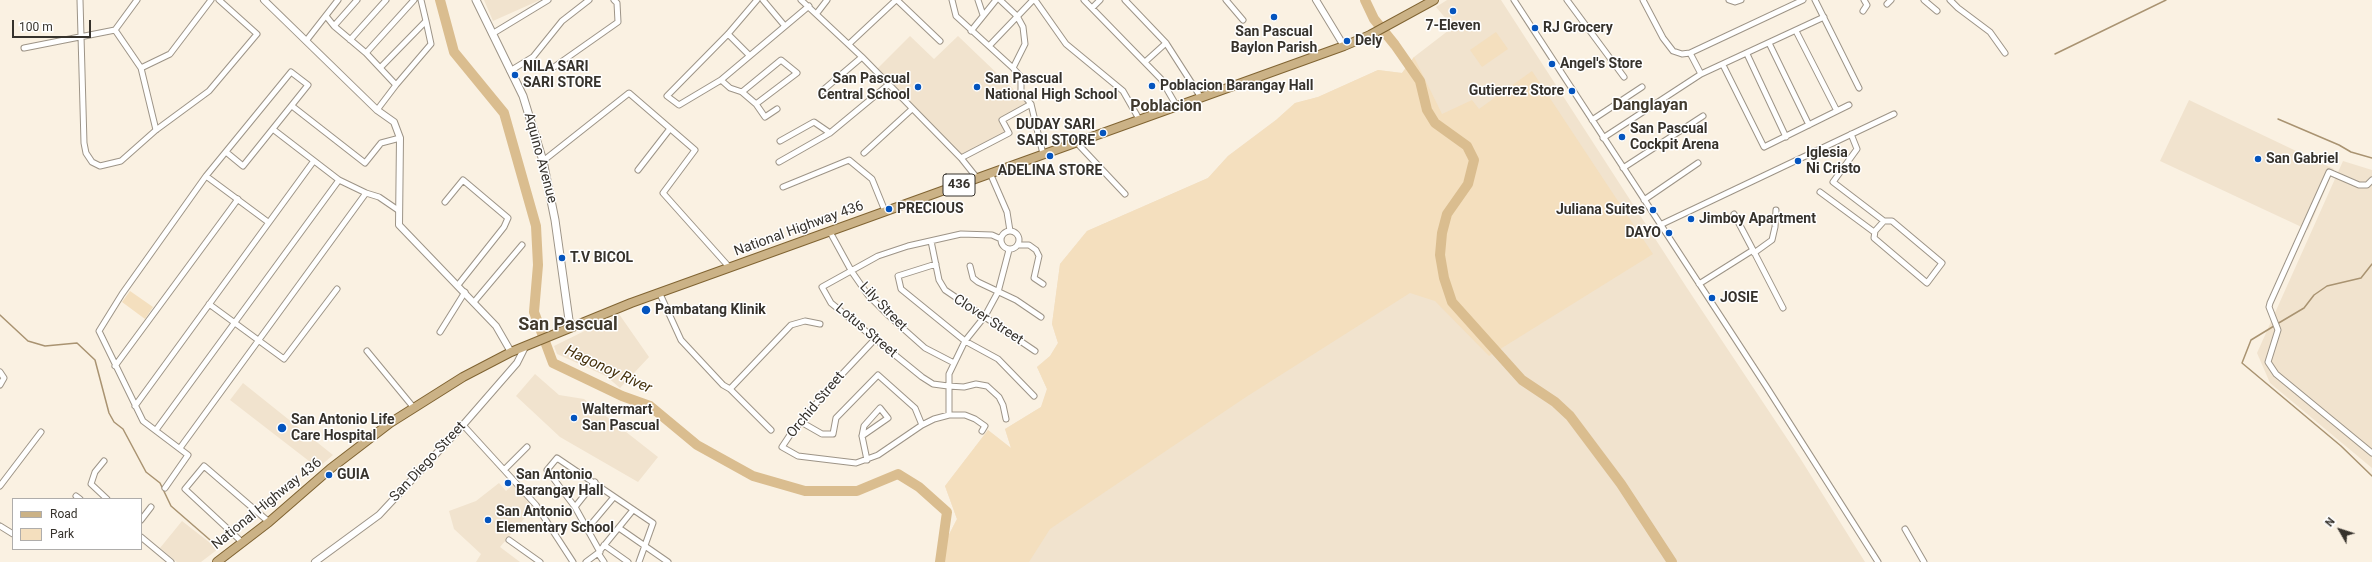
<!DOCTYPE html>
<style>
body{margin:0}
#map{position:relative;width:2372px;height:562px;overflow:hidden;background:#faf1e2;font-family:Roboto,sans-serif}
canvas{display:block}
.legend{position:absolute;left:12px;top:498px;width:130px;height:52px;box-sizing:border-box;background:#fff;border:1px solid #afadab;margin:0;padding:5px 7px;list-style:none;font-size:12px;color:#36322c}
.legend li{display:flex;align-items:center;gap:8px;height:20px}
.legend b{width:20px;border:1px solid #afadab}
.north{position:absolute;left:2320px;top:510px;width:40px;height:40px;-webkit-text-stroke:3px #fff;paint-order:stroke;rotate:309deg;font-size:11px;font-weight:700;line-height:16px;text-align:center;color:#36322c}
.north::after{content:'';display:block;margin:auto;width:14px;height:18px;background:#36322c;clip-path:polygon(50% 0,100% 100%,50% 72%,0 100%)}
.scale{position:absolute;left:12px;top:20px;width:79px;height:18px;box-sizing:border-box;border:2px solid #36322c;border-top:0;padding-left:5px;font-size:12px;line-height:14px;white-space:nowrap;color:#36322c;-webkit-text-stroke:3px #fff;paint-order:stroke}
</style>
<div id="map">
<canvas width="2372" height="562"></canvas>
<ul class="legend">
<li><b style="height:5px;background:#cbb286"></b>Road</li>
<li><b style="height:11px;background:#f4dfbe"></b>Park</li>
</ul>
<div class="north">N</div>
<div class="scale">100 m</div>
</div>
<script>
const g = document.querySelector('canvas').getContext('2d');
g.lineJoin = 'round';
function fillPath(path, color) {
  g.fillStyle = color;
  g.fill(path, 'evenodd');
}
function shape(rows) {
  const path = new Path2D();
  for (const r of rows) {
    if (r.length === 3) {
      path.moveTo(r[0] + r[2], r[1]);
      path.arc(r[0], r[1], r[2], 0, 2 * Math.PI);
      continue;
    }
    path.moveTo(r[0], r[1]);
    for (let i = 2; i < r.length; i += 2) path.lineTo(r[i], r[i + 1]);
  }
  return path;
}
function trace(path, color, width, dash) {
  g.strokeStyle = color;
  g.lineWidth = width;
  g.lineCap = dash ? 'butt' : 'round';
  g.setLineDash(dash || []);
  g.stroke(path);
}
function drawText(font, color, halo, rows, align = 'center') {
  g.font = font + ' Roboto,sans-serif';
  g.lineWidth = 3;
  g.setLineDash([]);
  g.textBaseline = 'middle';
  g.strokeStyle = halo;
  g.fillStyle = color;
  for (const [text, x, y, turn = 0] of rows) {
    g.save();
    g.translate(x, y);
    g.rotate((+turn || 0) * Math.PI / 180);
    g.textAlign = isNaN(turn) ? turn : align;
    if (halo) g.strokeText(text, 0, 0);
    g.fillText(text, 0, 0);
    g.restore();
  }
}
const built = shape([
 [484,0,540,0,493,21],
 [1447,0,1501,0,1687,288,1800,458,1865,562,943,562,940,552,957,519,945,486,988,430,1011,448,1005,429,1041,407,1047,389,1037,367,1050,356,1058,343,1052,324,1060,264,1087,231,1208,178,1228,156,1276,120,1295,103,1318,97,1378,70,1402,73,1414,57,1453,27,1436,7],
 [910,36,934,59,958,36,1029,104,1001,120,1007,132,962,156,876,70],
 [2189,100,2334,169,2308,230,2160,161],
 [2343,161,2372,170,2372,468,2270,383,2257,353],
 [619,314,649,357,620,388,606,376,557,354,554,346],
 [535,374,559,395,584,399,658,457,638,482,560,437,516,396],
 [243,383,333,455,318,468,230,400],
 [499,483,506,491,515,483,534,507,500,547,520,562,476,562,481,554,454,529,449,511,476,501],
 [182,521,218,549,201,562,177,562,160,548]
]);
const green = shape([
 [1496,32,1508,49,1482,67,1470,50],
 [1414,57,1442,114,1472,100,1479,109,1532,71,1653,254,1489,356,1435,301,1410,293,1246,397,1050,529,1029,562,943,562,940,552,957,519,945,486,988,430,1011,448,1005,429,1041,407,1047,389,1037,367,1050,356,1058,343,1052,324,1060,264,1087,231,1208,178,1228,156,1276,120,1295,103,1318,97,1378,70,1402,73],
 [130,291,153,307,145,319,122,302]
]);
const stream = shape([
 [2055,54,2166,0],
 [2278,119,2339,145,2351,152,2372,158],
 [0,315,28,341,45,346,77,343,95,360,109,413,114,422,123,429,146,472,160,483,171,506,217,546],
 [2277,324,2304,308,2314,295,2327,286,2361,278,2372,264],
 [2274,326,2251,340,2242,363,2341,446,2372,476]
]);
const river = shape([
 [440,0,454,52,504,113,536,226,538,265,534,312,553,363,622,396,650,406,697,445,753,476,805,491,857,491,898,474,919,487,947,512,940,562],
 [1365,0,1374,19,1395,45,1420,81,1427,110,1435,123,1467,146,1474,160,1468,184,1447,214,1442,233,1440,255,1444,278,1452,302,1522,380,1555,402,1570,416,1621,484,1672,562]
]);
const minor = shape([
 [80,0,84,143,86,153,92,162,100,166,121,161,156,130,209,91,257,34,219,0],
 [357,0,334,26,366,53,396,85,377,110],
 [421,0,426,21],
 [757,0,728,34,667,96,679,105,721,80,730,88,742,92,756,104,765,117,777,109],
 [763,0,784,25],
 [801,0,862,57,961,158,977,178],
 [897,0,940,41],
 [952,0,956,16,1013,68],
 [978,0,983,15],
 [1000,0,1017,16,1023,27,1025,44,1013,68,1021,77,1021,92,1031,104,1043,154],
 [1035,0,1066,44,1123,91,1139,119],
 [1084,0,1161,79,1176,105],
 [1125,0,1166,43,1200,96],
 [1226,0,1243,20],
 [1514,0,1766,386,1878,562],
 [1567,0,1624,77],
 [1643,0,1663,38,1673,51,1682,54,1690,53,1803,0],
 [1729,0,1735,2,1741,0],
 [1815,0,1859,88],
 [1924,0,1937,11],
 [1950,0,1958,8,1990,32,2005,53],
 [1887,4,1891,0],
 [1092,8,1100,0],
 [1863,11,1867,5,1864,0],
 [817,13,827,0],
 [326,16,334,26],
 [115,30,141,68,156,130],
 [971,31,996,0],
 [1796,31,1837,111],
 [492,34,548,0],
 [728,34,749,55],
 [350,40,386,0],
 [306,41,338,0],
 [1769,43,1809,125],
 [849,44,896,0],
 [990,45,1033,0],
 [24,48,115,30,137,0],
 [366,53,414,0],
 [1690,53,1701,74],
 [1747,54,1786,137],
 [1145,62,1166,43],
 [1723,65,1764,147,1849,105],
 [554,67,618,22,617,3,614,0],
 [141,68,170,54,211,0],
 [380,68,426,21,431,44,396,85],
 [510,71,533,57,562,21,589,0],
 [721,80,809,6],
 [822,91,862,57],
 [742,92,781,60,797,73,756,104],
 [292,106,365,163,381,143,400,138],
 [1592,120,1642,87],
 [274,130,339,180,366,193,379,197,398,210],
 [1851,134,1857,149,1833,182,1884,221],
 [1603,138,1701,74,1824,17],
 [780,141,814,122,830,133],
 [1077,143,1125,194],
 [864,153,912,109],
 [961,158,1009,133,1002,120,1031,104],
 [543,161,629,93,695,150,663,193,730,268],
 [779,162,830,133,888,85],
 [1623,168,1703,116],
 [638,170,669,130],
 [990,173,1007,212,1010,231],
 [206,176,268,222],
 [2372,180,2367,185,2359,185,2329,172,2270,303,2269,307,2278,330,2268,362,2276,374,2372,453],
 [783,187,849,160,872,179,885,211],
 [1820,192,1874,232],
 [1644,200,1698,163],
 [445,202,463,180,508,218,504,227,458,285],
 [1884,221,1892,221,1942,263,1927,283,1874,238,1875,231,1884,221],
 [1660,225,1894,114],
 [1010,240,9],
 [830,232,852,272,868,295,889,316,925,348,954,363],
 [1001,239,992,235,961,234,908,246,878,256,822,287,831,303,922,377,933,384,948,386,964,387,976,384,987,386,999,397,1003,405,1006,419],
 [931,241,939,280,945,290,1035,351],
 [1019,245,1029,245,1036,250,1039,256,1034,278,1043,284],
 [1753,250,1783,308],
 [1754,253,1772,240,1775,227,1776,210],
 [936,264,898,276,901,289,965,341,998,359,1034,396],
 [970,266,973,278,978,282,1016,300,1041,317],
 [1699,284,1753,250,1734,214],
 [660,294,681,340,723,385,730,389,771,430],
 [474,302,522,245],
 [209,304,284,359,337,289],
 [440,332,465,292],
 [876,338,830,387,790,435,782,447,798,456,856,463,878,455,922,425,934,419,949,415,965,415,975,419,985,426,982,431],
 [367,351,414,408],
 [115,366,238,199],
 [0,372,4,378,0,385],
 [730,389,791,325,805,321,820,324],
 [135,406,313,162],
 [949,415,949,374,965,341,985,316,998,292,1009,250],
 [801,422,822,434,833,434,836,418,878,375,915,408,922,425],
 [463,425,536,505,573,562],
 [156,430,339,180],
 [862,436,888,418,880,408,864,426,862,436,867,460],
 [180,448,366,193],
 [104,461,95,472,91,484,107,499],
 [505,469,527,447],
 [0,486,41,432],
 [165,488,188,455,143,421,99,331,122,294,206,176,291,72,308,85,243,166,226,152],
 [76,496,80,499],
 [575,507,595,482],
 [141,520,151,507],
 [0,526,13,534],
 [619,528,668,562],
 [587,529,614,497],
 [1905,529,1924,562],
 [141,537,171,562],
 [509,540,540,562],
 [243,543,185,489,204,466,269,522],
 [604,545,628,562],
 [600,552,575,507,547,470,557,458,653,523,639,562],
 [598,553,604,562],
 [586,562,598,553,633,510]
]);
const tertiary = shape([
 [264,0,377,110,394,122,400,138,399,225,496,326,511,352],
 [1316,0,1344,46],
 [315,562,379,515,463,425,517,363,525,347]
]);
const secondary = shape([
 [476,0,523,96,543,161,555,220,570,327]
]);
const primary = shape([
 [217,562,269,522,330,469,390,423,463,377,511,352,631,303,1344,46,1370,35,1434,0]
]);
const markers = [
 [1453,11,4,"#0454be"],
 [1274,17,4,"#0454be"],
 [1535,28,4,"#0454be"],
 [1347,41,4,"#0454be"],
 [1552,64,4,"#0454be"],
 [515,75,4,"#0454be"],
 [1152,86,4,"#0454be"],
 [918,87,4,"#0454be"],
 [977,87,4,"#0454be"],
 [1572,91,4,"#0454be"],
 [1103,133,4,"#0454be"],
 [1622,137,4,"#0454be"],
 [1050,156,4,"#0454be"],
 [2258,159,4,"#0454be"],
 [1798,161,4,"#0454be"],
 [889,209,4,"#0454be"],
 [1653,210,4,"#0454be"],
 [1691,219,4,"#0454be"],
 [1669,233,4,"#0454be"],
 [562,258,4,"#0454be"],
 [1712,298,4,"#0454be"],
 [646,310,5,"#0454be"],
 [574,418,4,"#0454be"],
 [282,428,5,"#0454be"],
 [329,475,4,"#0454be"],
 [508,483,4,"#0454be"],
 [488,520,4,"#0454be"]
];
const shields = [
 [959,185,32]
];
const shieldNames = [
 ["436",959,185]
];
const poiNames = [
 ["7-Eleven",1453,26,"center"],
 ["RJ Grocery",1543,28],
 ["San Pascual",1274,32,"center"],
 ["Baylon Parish",1274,48,"center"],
 ["Dely",1355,41],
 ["Angel's Store",1560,64],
 ["NILA SARI",523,67],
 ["SARI STORE",523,83],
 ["San Pascual",910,79,"right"],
 ["Central School",910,95,"right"],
 ["San Pascual",985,79],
 ["National High School",985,95],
 ["Poblacion Barangay Hall",1160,86],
 ["Gutierrez Store",1564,91,"right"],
 ["DUDAY SARI",1095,125,"right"],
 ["SARI STORE",1095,141,"right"],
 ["San Pascual",1630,129],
 ["Cockpit Arena",1630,145],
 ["Iglesia",1806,153],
 ["Ni Cristo",1806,169],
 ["San Gabriel",2266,159],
 ["ADELINA STORE",1050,171,"center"],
 ["PRECIOUS",897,209],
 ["Juliana Suites",1645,210,"right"],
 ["Jimboy Apartment",1699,219],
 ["DAYO",1661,233,"right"],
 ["T.V BICOL",570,258],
 ["JOSIE",1720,298],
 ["Pambatang Klinik",655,310],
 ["Waltermart",582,410],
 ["San Pascual",582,426],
 ["San Antonio Life",291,420],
 ["Care Hospital",291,436],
 ["GUIA",337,475],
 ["San Antonio",516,475],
 ["Barangay Hall",516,491],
 ["San Antonio",496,512],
 ["Elementary School",496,528]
];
const streetNames = [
 ["Aquino Avenue",540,158,75],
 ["National Highway 436",799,229,-20],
 ["Lily Street",883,307,46],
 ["Clover Street",988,320,33],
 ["Lotus Street",866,331,40],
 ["Orchid Street",816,405,-50],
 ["San Diego Street",428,462,-47],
 ["National Highway 436",267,504,-39]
];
const waterNames = [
 ["Hagonoy River",608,370,25]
];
const quarterNames = [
 ["Danglayan",1650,106],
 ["Poblacion",1166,107]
];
const districtNames = [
 ["San Pascual",568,325]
];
fillPath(built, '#f1e3ce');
fillPath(green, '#f4dfbe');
trace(stream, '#a99371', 1.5);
trace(river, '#dabd8f', 10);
trace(minor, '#9d9487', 7);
trace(tertiary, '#9d9487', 8);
trace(secondary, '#9d9487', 9);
trace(primary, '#806432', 10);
trace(minor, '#fff', 5);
trace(tertiary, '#fff', 6);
trace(secondary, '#fff', 7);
trace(primary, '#cbb286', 8);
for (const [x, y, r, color] of markers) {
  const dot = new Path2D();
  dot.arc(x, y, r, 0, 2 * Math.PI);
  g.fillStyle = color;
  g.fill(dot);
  trace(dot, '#fff', 1.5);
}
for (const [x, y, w] of shields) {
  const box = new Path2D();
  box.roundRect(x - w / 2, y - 11, w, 22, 3);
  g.fillStyle = '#fff';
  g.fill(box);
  trace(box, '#36322c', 1);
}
drawText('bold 13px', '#36322c', null, shieldNames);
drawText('bold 14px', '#36322c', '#fff', poiNames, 'left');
drawText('14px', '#36322c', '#fff', streetNames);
drawText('italic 15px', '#46320d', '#fff', waterNames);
drawText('bold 16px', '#413a2e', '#fff', quarterNames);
drawText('bold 18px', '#413a2e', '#fff', districtNames);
</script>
